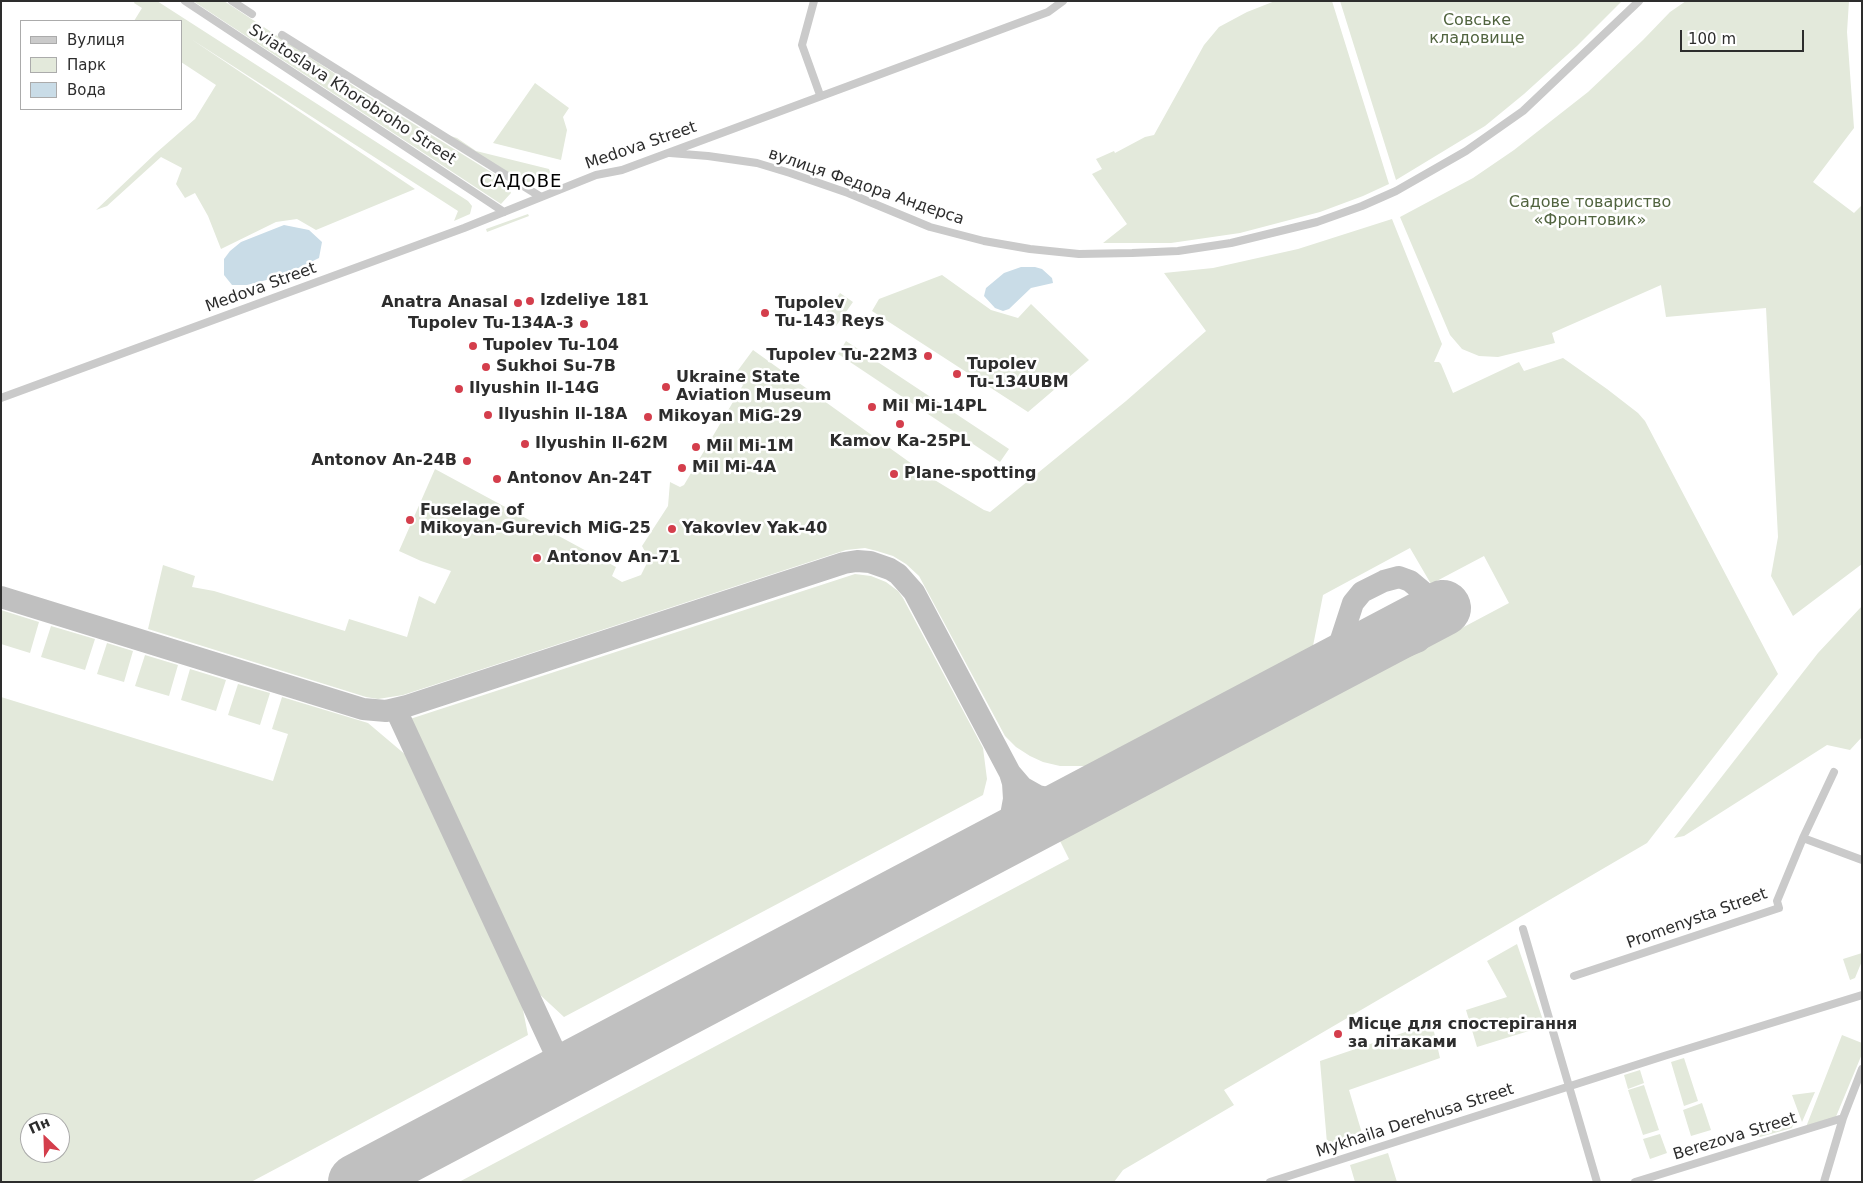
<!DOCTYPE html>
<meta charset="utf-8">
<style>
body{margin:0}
#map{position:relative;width:1863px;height:1183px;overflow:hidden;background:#fff;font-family:"DejaVu Sans",sans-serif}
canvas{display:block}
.frame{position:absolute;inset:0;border:2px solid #2d2d2d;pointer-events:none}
.legend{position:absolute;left:20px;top:20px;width:162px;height:90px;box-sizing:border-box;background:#fff;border:1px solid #ababab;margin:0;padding:6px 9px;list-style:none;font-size:15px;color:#2d2d2d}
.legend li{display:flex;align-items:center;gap:10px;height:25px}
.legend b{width:25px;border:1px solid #ababab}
.north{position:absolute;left:20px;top:1113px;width:50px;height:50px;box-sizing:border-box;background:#fff;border:1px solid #ababab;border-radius:50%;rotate:336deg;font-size:14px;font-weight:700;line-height:20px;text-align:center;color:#2d2d2d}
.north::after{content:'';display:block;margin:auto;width:18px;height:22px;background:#d43e4c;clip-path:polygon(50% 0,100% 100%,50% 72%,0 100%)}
.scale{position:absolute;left:1680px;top:30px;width:124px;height:22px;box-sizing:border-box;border:2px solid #2d2d2d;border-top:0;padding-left:6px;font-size:15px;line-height:18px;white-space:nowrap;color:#2d2d2d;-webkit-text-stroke:4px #fff;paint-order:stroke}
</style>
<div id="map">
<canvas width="1863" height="1183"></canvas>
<div class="frame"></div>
<ul class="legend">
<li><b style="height:6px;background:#cacaca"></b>Вулиця</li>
<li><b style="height:14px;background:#e3e9db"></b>Парк</li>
<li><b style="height:14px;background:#c9dce7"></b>Вода</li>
</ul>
<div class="north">Пн</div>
<div class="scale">100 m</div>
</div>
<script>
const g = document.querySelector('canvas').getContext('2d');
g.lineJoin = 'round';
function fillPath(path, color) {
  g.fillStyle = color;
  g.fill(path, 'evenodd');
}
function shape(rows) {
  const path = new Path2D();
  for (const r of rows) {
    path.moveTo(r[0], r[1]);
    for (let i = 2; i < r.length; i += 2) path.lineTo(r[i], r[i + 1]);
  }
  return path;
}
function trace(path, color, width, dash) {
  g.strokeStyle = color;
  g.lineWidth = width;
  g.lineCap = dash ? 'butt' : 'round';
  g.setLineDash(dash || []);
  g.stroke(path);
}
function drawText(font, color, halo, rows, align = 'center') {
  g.font = font + ' "DejaVu Sans",sans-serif';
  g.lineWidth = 5;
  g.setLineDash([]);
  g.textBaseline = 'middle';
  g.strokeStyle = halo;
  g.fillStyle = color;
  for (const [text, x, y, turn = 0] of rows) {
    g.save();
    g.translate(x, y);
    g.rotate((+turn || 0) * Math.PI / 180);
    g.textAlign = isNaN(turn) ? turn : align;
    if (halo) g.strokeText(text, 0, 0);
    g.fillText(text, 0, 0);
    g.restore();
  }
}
const green = shape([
 [135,1,157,1,468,201,472,206,470,214,454,221,458,211,191,39,415,189,316,230,297,219,276,222,221,249,208,216,195,193,185,198,176,184,182,168,161,157,107,206,96,210,156,153,195,119,216,85,181,62,181,21,134,21,142,8,134,3],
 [193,1,224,1,369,96,507,182,511,193,501,204],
 [1275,1,1332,1,1389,184,1363,196,1320,212,1240,233,1171,243,1103,243,1127,224,1092,174,1102,169,1096,159,1114,151,1115,153,1145,137,1154,135,1204,45,1219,27,1247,12],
 [1340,1,1622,1,1577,46,1524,94,1485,126,1396,180],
 [1686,1,1849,1,1847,32,1854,128,1813,182,1854,213,1862,205,1862,564,1793,616,1771,576,1778,537,1766,308,1666,317,1661,285,1552,333,1555,343,1498,357,1479,356,1462,349,1450,335,1400,217,1473,178,1514,150,1588,92,1643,40,1670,12],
 [535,83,569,108,563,117,567,130,561,160,493,143],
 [444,134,457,138,476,151,549,169,551,175,547,179,528,182,518,180],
 [528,214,529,216,487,232,486,229],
 [1392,219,1442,344,1434,362,1439,362,1441,364,1453,393,1519,362,1524,371,1563,358,1607,389,1638,413,1645,421,1778,674,1647,843,1224,1090,1234,1105,1123,1170,1114,1182,459,1182,1069,859,1060,841,1509,603,1484,556,1431,584,1410,548,1323,595,1313,646,1087,766,1060,766,1043,762,1030,756,1016,747,1005,736,919,576,906,564,893,556,877,551,865,548,846,550,403,695,378,699,366,697,148,629,163,565,195,576,192,587,214,591,345,631,349,619,407,637,419,596,435,604,451,571,421,561,399,551,435,469,616,567,612,576,622,582,641,575,649,559,642,546,668,506,670,482,680,487,684,485,743,385,733,377,753,350,933,479,984,510,990,512,1126,401,1206,331,1164,273,1213,268,1298,249],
 [942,275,991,310,1018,318,1031,304,1089,360,1028,412,872,311,879,299],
 [840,293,853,302,836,326,823,317],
 [846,341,1009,449,1000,462,838,354],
 [855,574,871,576,886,582,898,591,903,598,983,748,987,779,983,795,564,1017,537,992,410,719],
 [1862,606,1862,737,1850,750,1827,745,1684,836,1674,838,1818,653],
 [1,610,39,622,30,653,1,644],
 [51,626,95,639,85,670,41,657],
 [107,643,133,651,124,682,97,674],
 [145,655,178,665,169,696,135,686],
 [190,669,226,680,216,711,181,700],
 [238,684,270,693,260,725,228,715],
 [1,697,273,781,288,734,272,729,282,697,368,723,407,756,521,1000,528,1035,251,1182,1,1182],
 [30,1123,60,1123,60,1153,30,1153],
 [1517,944,1545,1026,1477,1047,1466,1010,1507,997,1487,961],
 [1862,953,1862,961,1855,978,1850,980,1843,959],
 [1432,1023,1440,1058,1349,1090,1364,1140,1328,1155,1320,1061],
 [1842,1035,1862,1043,1862,1054,1835,1119,1806,1127],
 [1684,1058,1698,1101,1684,1106,1671,1062],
 [1640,1070,1644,1083,1628,1089,1624,1075],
 [1644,1085,1659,1130,1643,1135,1628,1090],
 [1815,1092,1802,1122,1792,1095],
 [1702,1103,1711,1130,1691,1136,1683,1110],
 [1782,1120,1793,1125,1792,1128,1760,1137,1756,1134,1759,1127],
 [1660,1134,1667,1153,1650,1159,1643,1139],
 [1388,1153,1397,1182,1355,1182,1350,1165]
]);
const water = shape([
 [284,225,309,230,322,242,319,258,282,276,247,285,232,285,224,275,224,259,230,251,241,242],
 [1021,267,1035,267,1042,269,1052,278,1053,283,1031,288,1009,309,1003,311,995,308,984,296,986,288,1004,273]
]);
const taxiway = shape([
 [1,597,363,709,386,711,407,706,844,563,857,561,870,562,890,569,898,574,914,592,1010,773,1022,787,1038,796,1060,801,1081,798,1102,788],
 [1313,677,1324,667,1337,652,1353,603,1362,592,1384,581,1399,577,1410,581,1422,591,1429,602,1432,618,1427,631,1419,641,1402,648,1376,649,1359,653],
 [396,710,564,1072],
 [983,850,996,841,1010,821,1014,799,1013,783,1010,773]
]);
const runway = shape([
 [356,1182,1443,608]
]);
const street = shape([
 [185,1,504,212],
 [232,1,252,14],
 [814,1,802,45,820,95],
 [282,35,541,197],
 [670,153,708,156,757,163,790,173,848,193,930,227,984,241,1030,249,1079,254,1132,253,1178,251,1231,243,1317,222,1362,206,1396,191,1466,151,1523,111,1639,1],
 [1,398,464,228,596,175,622,170,1048,12,1063,1],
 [1803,838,1862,860],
 [1523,929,1597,1182],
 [1574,976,1779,908,1777,901,1803,838,1834,772],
 [1270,1182,1664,1056,1862,995],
 [1635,1182,1843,1118],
 [1824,1182,1843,1118,1862,1069]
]);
const markers = [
 [530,301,5,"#d43e4c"],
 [518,303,5,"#d43e4c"],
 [765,313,5,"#d43e4c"],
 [584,324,5,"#d43e4c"],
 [473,346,5,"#d43e4c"],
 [928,356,5,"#d43e4c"],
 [486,367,5,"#d43e4c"],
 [957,374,5,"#d43e4c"],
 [666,387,5,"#d43e4c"],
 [459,389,5,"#d43e4c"],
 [872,407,5,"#d43e4c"],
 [488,415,5,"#d43e4c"],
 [648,417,5,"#d43e4c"],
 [900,424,5,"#d43e4c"],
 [525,444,5,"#d43e4c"],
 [696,447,5,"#d43e4c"],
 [467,461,5,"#d43e4c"],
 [682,468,5,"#d43e4c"],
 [894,474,5,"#d43e4c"],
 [497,479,5,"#d43e4c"],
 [410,520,5,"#d43e4c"],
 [672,529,5,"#d43e4c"],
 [537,558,5,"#d43e4c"],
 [1338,1034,5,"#d43e4c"]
];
const parkNames = [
 ["Совське",1477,21],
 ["кладовище",1477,39],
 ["Садове товариство",1590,203],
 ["«Фронтовик»",1590,221]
];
const streetNames = [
 ["Sviatoslava Khorobroho Street",352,95,33],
 ["Medova Street",641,146,-19],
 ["вулиця Федора Андерса",866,187,19],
 ["Medova Street",261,288,-20],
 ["Promenysta Street",1697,919,-20],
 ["Mykhaila Derehusa Street",1415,1121,-18],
 ["Berezova Street",1735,1137,-17]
];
const poiNames = [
 ["Izdeliye 181",540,301],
 ["Anatra Anasal",508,303,"right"],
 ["Tupolev",775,304],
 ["Tu-143 Reys",775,322],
 ["Tupolev Tu-134A-3",574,324,"right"],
 ["Tupolev Tu-104",483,346],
 ["Tupolev Tu-22M3",918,356,"right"],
 ["Tupolev",967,365],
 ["Tu-134UBM",967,383],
 ["Sukhoi Su-7B",496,367],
 ["Ukraine State",676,378],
 ["Aviation Museum",676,396],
 ["Ilyushin Il-14G",469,389],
 ["Mil Mi-14PL",882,407],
 ["Ilyushin Il-18A",498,415],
 ["Mikoyan MiG-29",658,417],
 ["Kamov Ka-25PL",900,442,"center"],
 ["Ilyushin Il-62M",535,444],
 ["Mil Mi-1M",706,447],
 ["Antonov An-24B",457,461,"right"],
 ["Mil Mi-4A",692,468],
 ["Plane-spotting",904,474],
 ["Antonov An-24T",507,479],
 ["Fuselage of",420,511],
 ["Mikoyan-Gurevich MiG-25",420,529],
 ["Yakovlev Yak-40",682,529],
 ["Antonov An-71",547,558],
 ["Місце для спостерігання",1348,1025],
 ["за літаками",1348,1043]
];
const neighbourhoodNames = [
 ["САДОВЕ",521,182]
];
fillPath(green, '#e3e9db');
fillPath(water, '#c9dce7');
trace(taxiway, '#c0c0c0', 22);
trace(runway, '#c0c0c0', 56);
trace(street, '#cacaca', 8);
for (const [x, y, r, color] of markers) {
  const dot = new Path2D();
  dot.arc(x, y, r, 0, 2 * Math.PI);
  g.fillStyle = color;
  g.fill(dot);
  trace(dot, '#fff', 2);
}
drawText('16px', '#51643f', '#fff', parkNames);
drawText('16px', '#2d2d2d', '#fff', streetNames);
drawText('bold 16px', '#2d2d2d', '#fff', poiNames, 'left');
g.letterSpacing = '1px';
drawText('18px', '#000', '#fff', neighbourhoodNames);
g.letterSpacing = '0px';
</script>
